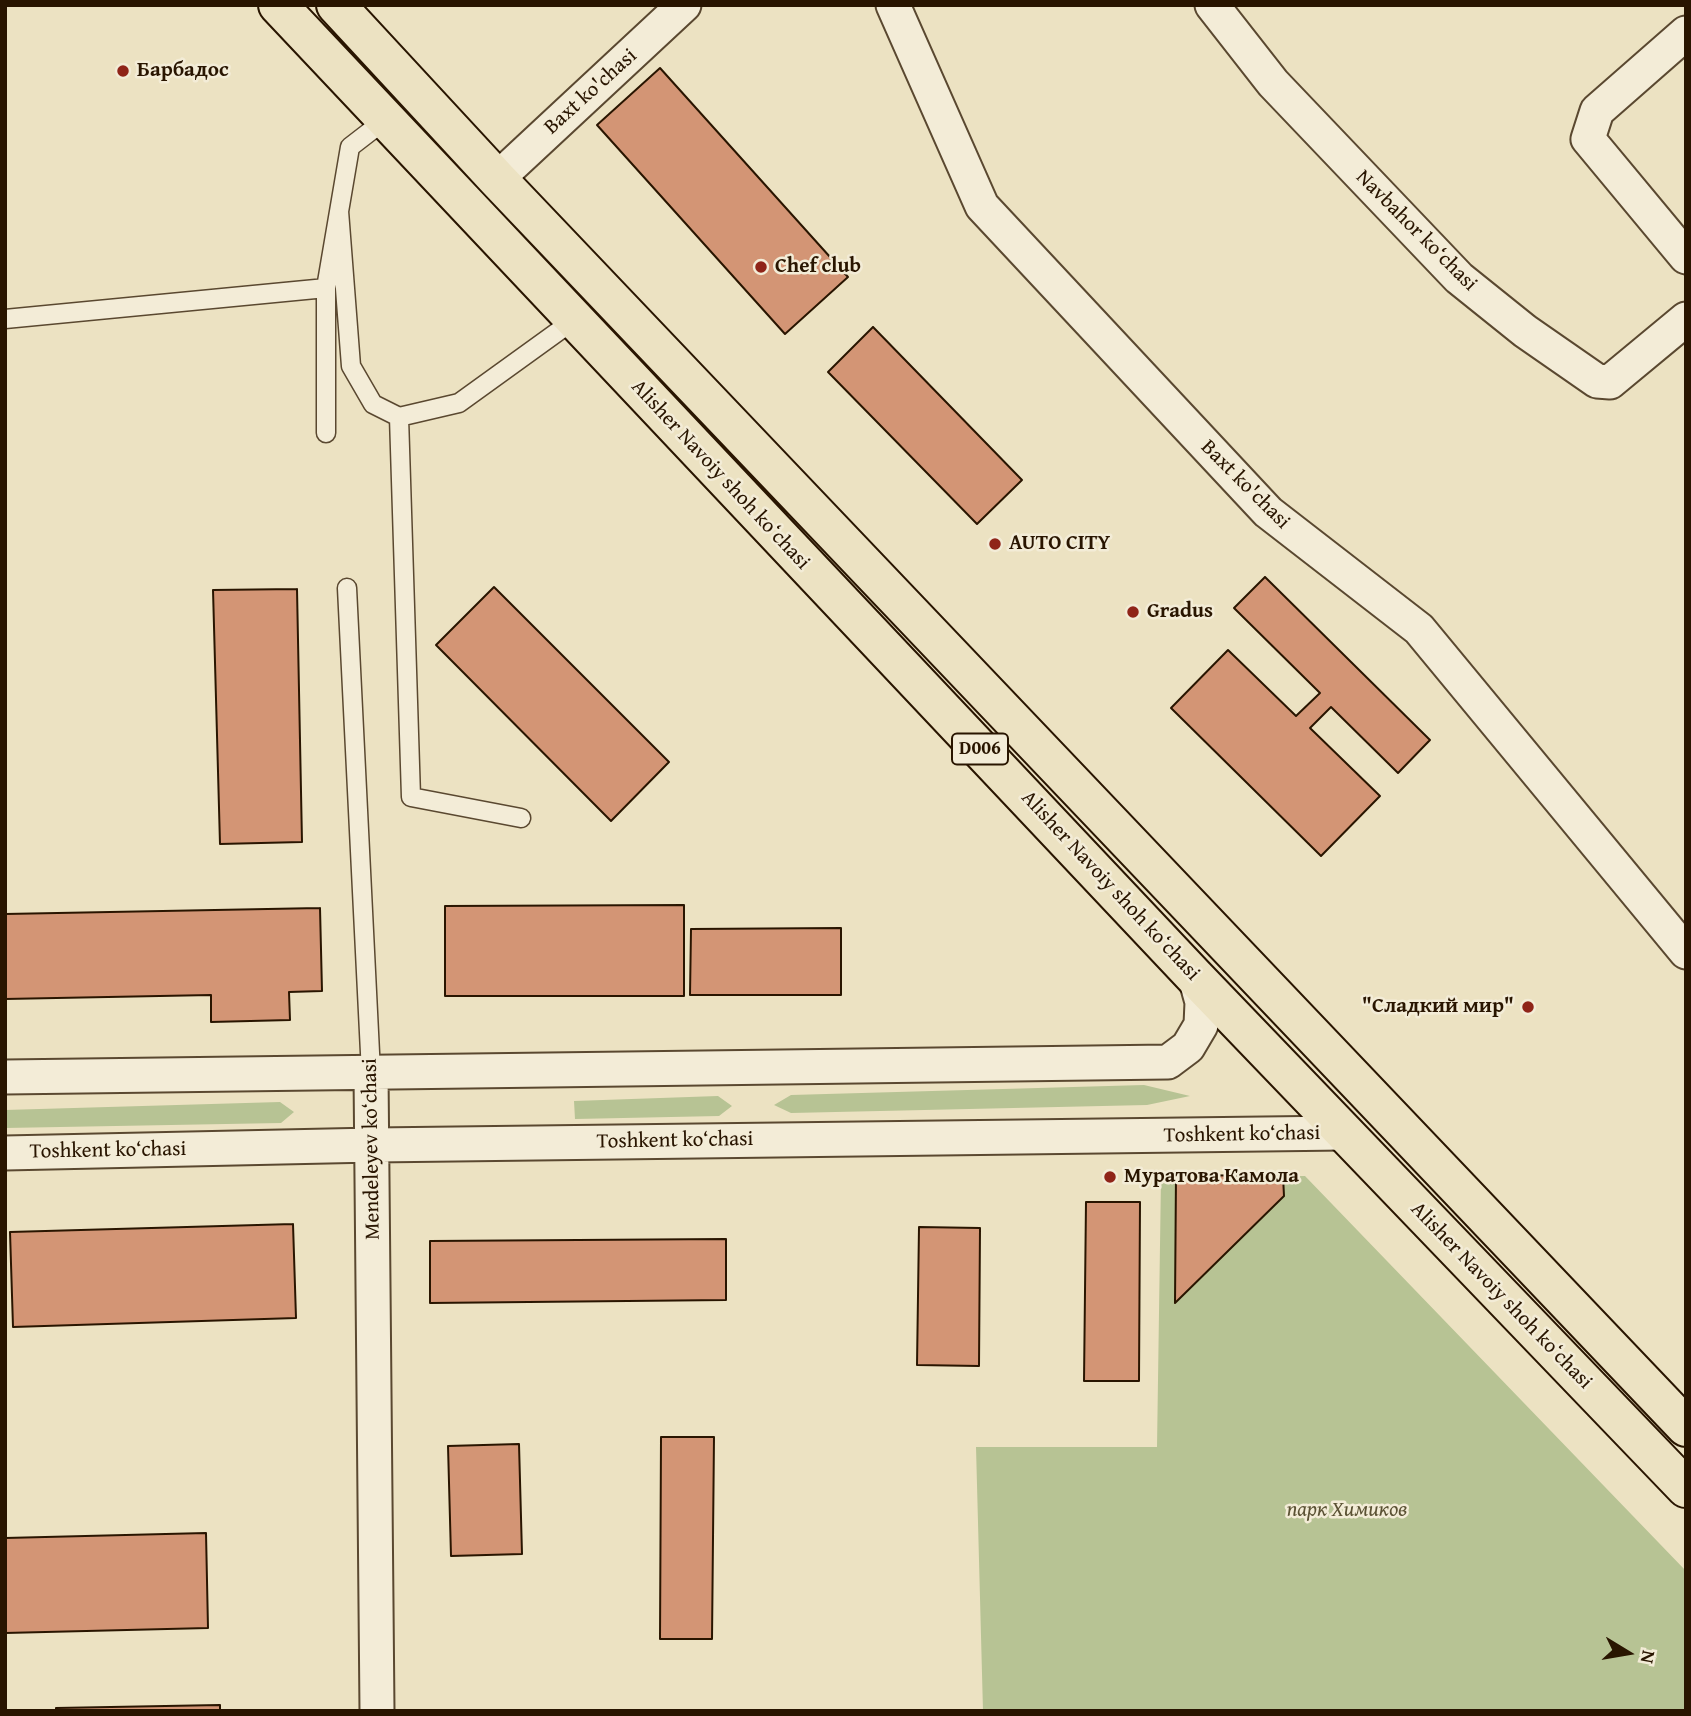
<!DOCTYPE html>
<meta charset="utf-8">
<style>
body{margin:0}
#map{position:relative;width:1691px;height:1716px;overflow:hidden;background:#ece2c2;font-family:"Gentium Book Plus",serif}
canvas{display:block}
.frame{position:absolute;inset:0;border:7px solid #291500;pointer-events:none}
.north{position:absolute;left:1593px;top:1618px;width:70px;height:70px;-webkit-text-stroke:5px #f3ecd7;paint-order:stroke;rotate:101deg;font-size:19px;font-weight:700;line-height:28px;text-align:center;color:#291500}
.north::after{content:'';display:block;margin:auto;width:24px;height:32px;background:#291500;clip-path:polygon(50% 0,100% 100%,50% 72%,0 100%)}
</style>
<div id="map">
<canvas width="1691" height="1716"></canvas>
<div class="frame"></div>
<div class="north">N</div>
</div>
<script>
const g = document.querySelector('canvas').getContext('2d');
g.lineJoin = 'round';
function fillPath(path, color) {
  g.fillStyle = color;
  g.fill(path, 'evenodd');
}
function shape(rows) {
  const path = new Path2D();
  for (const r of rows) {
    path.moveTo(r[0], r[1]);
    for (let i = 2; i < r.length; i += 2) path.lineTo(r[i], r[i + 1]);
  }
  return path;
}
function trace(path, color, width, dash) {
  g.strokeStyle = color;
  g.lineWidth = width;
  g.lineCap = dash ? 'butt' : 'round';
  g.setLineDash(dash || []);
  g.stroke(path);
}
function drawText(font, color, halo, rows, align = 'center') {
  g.font = font + ' "Gentium Book Plus",serif';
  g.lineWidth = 5;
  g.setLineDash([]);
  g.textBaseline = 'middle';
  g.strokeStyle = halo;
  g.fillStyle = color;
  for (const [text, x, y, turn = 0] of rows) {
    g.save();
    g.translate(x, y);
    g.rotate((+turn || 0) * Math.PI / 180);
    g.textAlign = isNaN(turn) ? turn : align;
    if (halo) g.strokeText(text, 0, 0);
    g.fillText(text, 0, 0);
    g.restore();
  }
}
const green = shape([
 [1144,1085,1190,1096,1147,1105,791,1113,774,1105,791,1095],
 [718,1096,732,1106,719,1116,575,1119,574,1101],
 [280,1102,294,1112,281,1123,5,1128,5,1110],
 [1305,1176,1686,1571,1686,1711,983,1711,976,1447,1157,1447,1161,1178]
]);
const building = shape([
 [660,68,848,277,785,334,597,125,660,68],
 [873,327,1022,480,977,524,828,372,873,327],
 [1265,577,1430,740,1398,773,1331,707,1310,728,1380,796,1321,856,1171,708,1228,650,1296,716,1320,693,1234,608,1265,577],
 [494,587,669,762,611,821,436,645,494,587],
 [297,589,302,842,220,844,213,590,297,589],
 [684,905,684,996,445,996,445,906,684,905],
 [320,908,322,991,289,992,290,1020,211,1022,211,995,5,999,5,914,320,908],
 [841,928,841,995,690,995,691,929,841,928],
 [1176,1175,1283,1176,1284,1196,1175,1303,1176,1175],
 [1086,1202,1140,1202,1139,1381,1084,1381,1086,1202],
 [293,1224,296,1318,13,1327,10,1232,293,1224],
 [919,1227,980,1228,979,1366,917,1365,919,1227],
 [726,1239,726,1300,430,1303,430,1241,726,1239],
 [661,1437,714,1437,712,1639,660,1639,661,1437],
 [519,1444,522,1554,451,1556,448,1446,519,1444],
 [206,1533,208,1628,5,1633,5,1538,206,1533],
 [220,1705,220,1711,56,1711,56,1708,220,1705]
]);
const service = shape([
 [339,211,351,366,373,404,399,417,459,403,574,320],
 [5,319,326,288],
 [399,417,411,797,521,818],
 [326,433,326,288,350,147,385,120],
 [347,588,371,1073]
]);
const minor = shape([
 [893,5,982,206,1268,512,1419,629,1686,952],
 [1212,5,1273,83,1459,278,1525,331,1597,381,1610,382,1686,319],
 [1686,33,1597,111,1588,139,1686,257],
 [497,179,684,5],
 [371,1073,377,1711],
 [5,1077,1168,1062,1188,1047,1201,1025,1202,1002,1195,977],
 [5,1153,374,1145,1344,1133]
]);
const primary = shape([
 [278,5,1195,977,1686,1488],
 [336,5,497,179,1686,1427]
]);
const markers = [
 [123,71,7,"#8f2418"],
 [761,267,7,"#8f2418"],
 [995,544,7,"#8f2418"],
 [1133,612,7,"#8f2418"],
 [1528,1007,7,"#8f2418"],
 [1110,1177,7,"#8f2418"]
];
const shields = [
 [980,749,56]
];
const shieldNames = [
 ["D006",980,749]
];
const poiNames = [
 ["Барбадос",137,71],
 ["Chef club",775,267],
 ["AUTO CITY",1009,544],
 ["Gradus",1147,612],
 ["\"Сладкий мир\"",1514,1007,"right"],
 ["Муратова Камола",1124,1177]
];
const streetNames = [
 ["Baxt ko'chasi",591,92,-42],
 ["Navbahor ko‘chasi",1416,231,45],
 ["Alisher Navoiy shoh koʻchasi",720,475,47],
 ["Baxt ko'chasi",1245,485,45],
 ["Alisher Navoiy shoh koʻchasi",1110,886,47],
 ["Toshkent ko‘chasi",1242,1135,-1],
 ["Toshkent ko‘chasi",675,1141,-1],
 ["Mendeleyev ko‘chasi",372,1149,-91],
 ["Toshkent ko‘chasi",108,1151,-1],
 ["Alisher Navoiy shoh koʻchasi",1501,1296,46]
];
const parkNames = [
 ["парк Химиков",1347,1511]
];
fillPath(green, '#b7c394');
fillPath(building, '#d39575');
trace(building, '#291500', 2);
trace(service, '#5a4830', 21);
trace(minor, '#5a4830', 37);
trace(primary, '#291500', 42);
trace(service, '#f3ecd7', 18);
trace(minor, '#f3ecd7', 33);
trace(primary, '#ece2c2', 38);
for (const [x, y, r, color] of markers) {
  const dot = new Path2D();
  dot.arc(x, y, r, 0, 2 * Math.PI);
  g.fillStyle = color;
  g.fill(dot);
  trace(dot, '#f3ecd7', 2.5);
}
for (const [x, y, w] of shields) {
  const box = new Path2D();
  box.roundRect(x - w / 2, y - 15.5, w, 31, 5);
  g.fillStyle = '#f3ecd7';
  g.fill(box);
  trace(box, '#291500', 2);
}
drawText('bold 19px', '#291500', null, shieldNames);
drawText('bold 21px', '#291500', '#f3ecd7', poiNames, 'left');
drawText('21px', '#291500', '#f3ecd7', streetNames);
drawText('italic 21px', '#5b5234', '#f3ecd7', parkNames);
</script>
